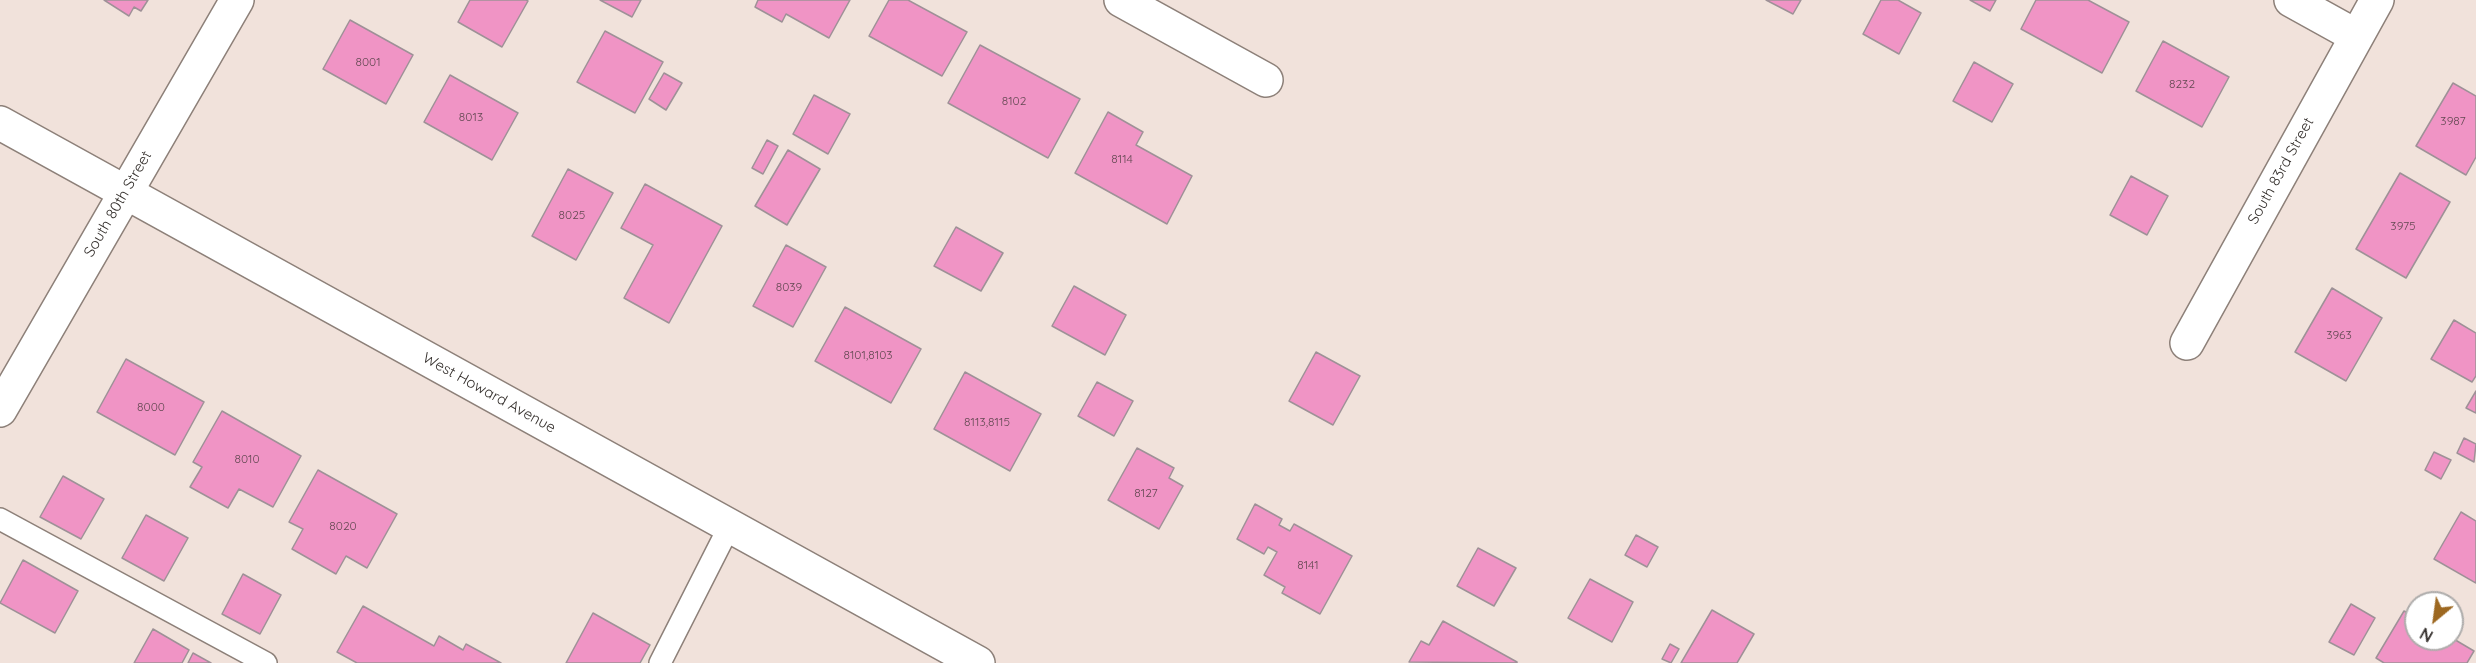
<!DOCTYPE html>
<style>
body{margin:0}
#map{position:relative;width:2476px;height:663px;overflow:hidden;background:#f1e2db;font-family:Quicksand,sans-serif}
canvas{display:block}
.north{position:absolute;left:2404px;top:591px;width:60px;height:60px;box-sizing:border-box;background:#fff;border:2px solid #aeacab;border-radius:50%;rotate:209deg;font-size:16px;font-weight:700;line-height:24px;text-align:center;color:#35302d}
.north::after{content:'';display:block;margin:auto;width:21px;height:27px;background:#9d6821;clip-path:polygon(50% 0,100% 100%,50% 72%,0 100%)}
</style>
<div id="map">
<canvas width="2476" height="663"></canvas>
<div class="north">N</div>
</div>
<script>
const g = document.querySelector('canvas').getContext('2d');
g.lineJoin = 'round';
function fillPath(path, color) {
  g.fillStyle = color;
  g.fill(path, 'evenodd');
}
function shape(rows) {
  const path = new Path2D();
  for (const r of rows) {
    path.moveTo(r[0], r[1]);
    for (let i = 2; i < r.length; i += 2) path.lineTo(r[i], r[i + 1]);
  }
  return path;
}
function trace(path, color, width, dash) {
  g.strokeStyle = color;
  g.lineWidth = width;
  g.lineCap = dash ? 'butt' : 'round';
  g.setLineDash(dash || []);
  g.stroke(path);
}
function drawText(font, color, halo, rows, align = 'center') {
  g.font = font + ' Quicksand,sans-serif';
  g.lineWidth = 4.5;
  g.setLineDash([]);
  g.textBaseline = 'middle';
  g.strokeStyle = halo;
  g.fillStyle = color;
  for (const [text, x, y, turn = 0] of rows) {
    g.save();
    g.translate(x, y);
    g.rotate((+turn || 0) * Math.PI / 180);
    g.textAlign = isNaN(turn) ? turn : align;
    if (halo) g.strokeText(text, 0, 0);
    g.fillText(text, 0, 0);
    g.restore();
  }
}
const building = shape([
 [104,0,148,0,141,11,134,7,129,16,104,0],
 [470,0,526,0,528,1,502,47,458,22,470,0],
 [600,0,641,0,632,17,600,0],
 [758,0,850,0,829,38,786,14,782,22,755,7,758,0],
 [889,0,908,0,967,32,942,76,869,36,889,0],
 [1766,0,1801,0,1793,14,1766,0],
 [1881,0,1898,0,1921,13,1899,54,1863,34,1881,0],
 [1970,0,1996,0,1990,11,1970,0],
 [2036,0,2088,0,2129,22,2102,73,2021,29,2036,0],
 [350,20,413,55,386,104,323,69,350,20],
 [605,31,663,62,635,113,577,82,605,31],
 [2163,41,2229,77,2202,127,2136,91,2163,41],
 [980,45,1080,99,1048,158,948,103,980,45],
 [1974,62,2013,84,1992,122,1953,101,1974,62],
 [664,73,682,83,666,110,649,99,664,73],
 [450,75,518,113,492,160,424,122,450,75],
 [2453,83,2476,96,2476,157,2466,175,2416,146,2453,83],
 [814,95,850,114,828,154,793,134,814,95],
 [1108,112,1143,132,1136,145,1192,176,1167,224,1075,173,1108,112],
 [767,140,778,146,763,174,752,168,767,140],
 [788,150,820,169,787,225,755,206,788,150],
 [568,169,613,193,576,260,532,236,568,169],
 [2400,173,2450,202,2406,278,2356,249,2400,173],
 [2131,176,2168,196,2147,235,2110,215,2131,176],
 [645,184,722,226,669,323,624,298,653,245,621,228,645,184],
 [956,227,1003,253,981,291,934,266,956,227],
 [786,245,826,267,793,327,753,306,786,245],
 [1074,286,1126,315,1105,355,1052,326,1074,286],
 [2332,288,2382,318,2346,381,2295,352,2332,288],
 [845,307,921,349,891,403,815,361,845,307],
 [2454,320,2476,333,2476,376,2472,382,2431,359,2454,320],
 [1316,352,1360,376,1333,425,1289,401,1316,352],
 [126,359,204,402,175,455,97,412,126,359],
 [965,372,1041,414,1010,471,934,429,965,372],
 [1097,382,1133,401,1114,436,1078,416,1097,382],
 [2476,391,2476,413,2466,408,2476,391],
 [222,411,301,456,273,507,239,489,228,508,190,487,202,467,193,462,222,411],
 [2464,438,2476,444,2474,462,2457,453,2464,438],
 [1137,448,1174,468,1169,478,1183,486,1159,529,1108,500,1137,448],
 [2434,452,2451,460,2441,479,2425,470,2434,452],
 [318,470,397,514,367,568,346,556,336,574,292,549,303,529,289,522,318,470],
 [63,476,104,499,81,539,40,517,63,476],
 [1255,504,1282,519,1279,525,1290,531,1294,524,1352,556,1320,614,1282,593,1285,587,1264,575,1277,552,1268,547,1264,554,1237,539,1255,504],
 [2461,512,2476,521,2476,583,2434,559,2461,512],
 [146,515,188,538,164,581,122,558,146,515],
 [1636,535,1658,547,1647,567,1625,555,1636,535],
 [1478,548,1516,568,1494,606,1457,586,1478,548],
 [23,560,78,591,55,633,0,603,23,560],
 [243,574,281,595,260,634,222,614,243,574],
 [1590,579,1633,602,1612,642,1568,618,1590,579],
 [2351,604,2375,618,2354,655,2329,642,2351,604],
 [363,606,434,646,439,636,463,650,466,644,501,663,357,663,337,652,363,606],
 [1712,610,1754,634,1737,663,1681,663,1712,610],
 [2404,611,2416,618,2416,639,2452,638,2474,651,2467,663,2384,663,2376,658,2404,611],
 [593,613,650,645,640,663,566,663,593,613],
 [1443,621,1517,662,1517,663,1409,662,1421,641,1429,645,1443,621],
 [153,629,189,650,182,663,134,663,153,629],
 [1670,644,1679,649,1671,663,1662,659,1670,644],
 [193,653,211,663,188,663,193,653]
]);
const lane = shape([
 [0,519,266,663],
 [660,663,730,525]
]);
const street = shape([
 [1121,0,1266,80],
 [2291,0,2356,36],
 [2187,343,2377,0],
 [0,410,237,0]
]);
const secondary = shape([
 [0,123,978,663]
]);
const numberNames = [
 ["8001",368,62],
 ["8232",2182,84],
 ["8102",1014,101],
 ["8013",471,117],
 ["3987",2453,121],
 ["8114",1122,159],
 ["8025",572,215],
 ["3975",2403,226],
 ["8039",789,287],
 ["3963",2339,335],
 ["8101,8103",868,355],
 ["8000",151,407],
 ["8113,8115",987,422],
 ["8010",247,459],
 ["8127",1146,493],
 ["8020",343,526],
 ["8141",1308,565]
];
const streetNames = [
 ["South 83rd Street",2281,171,-61],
 ["South 80th Street",118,204,-60],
 ["West Howard Avenue",489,393,29]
];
fillPath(building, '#f094c5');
trace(building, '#9e9197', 1.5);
trace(lane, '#8d8079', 24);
trace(street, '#8d8079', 36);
trace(secondary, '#8d8079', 36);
trace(lane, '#fff', 21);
trace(street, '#fff', 33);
trace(secondary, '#fff', 33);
drawText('12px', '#644953', null, numberNames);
drawText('15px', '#35302d', '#fff', streetNames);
</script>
